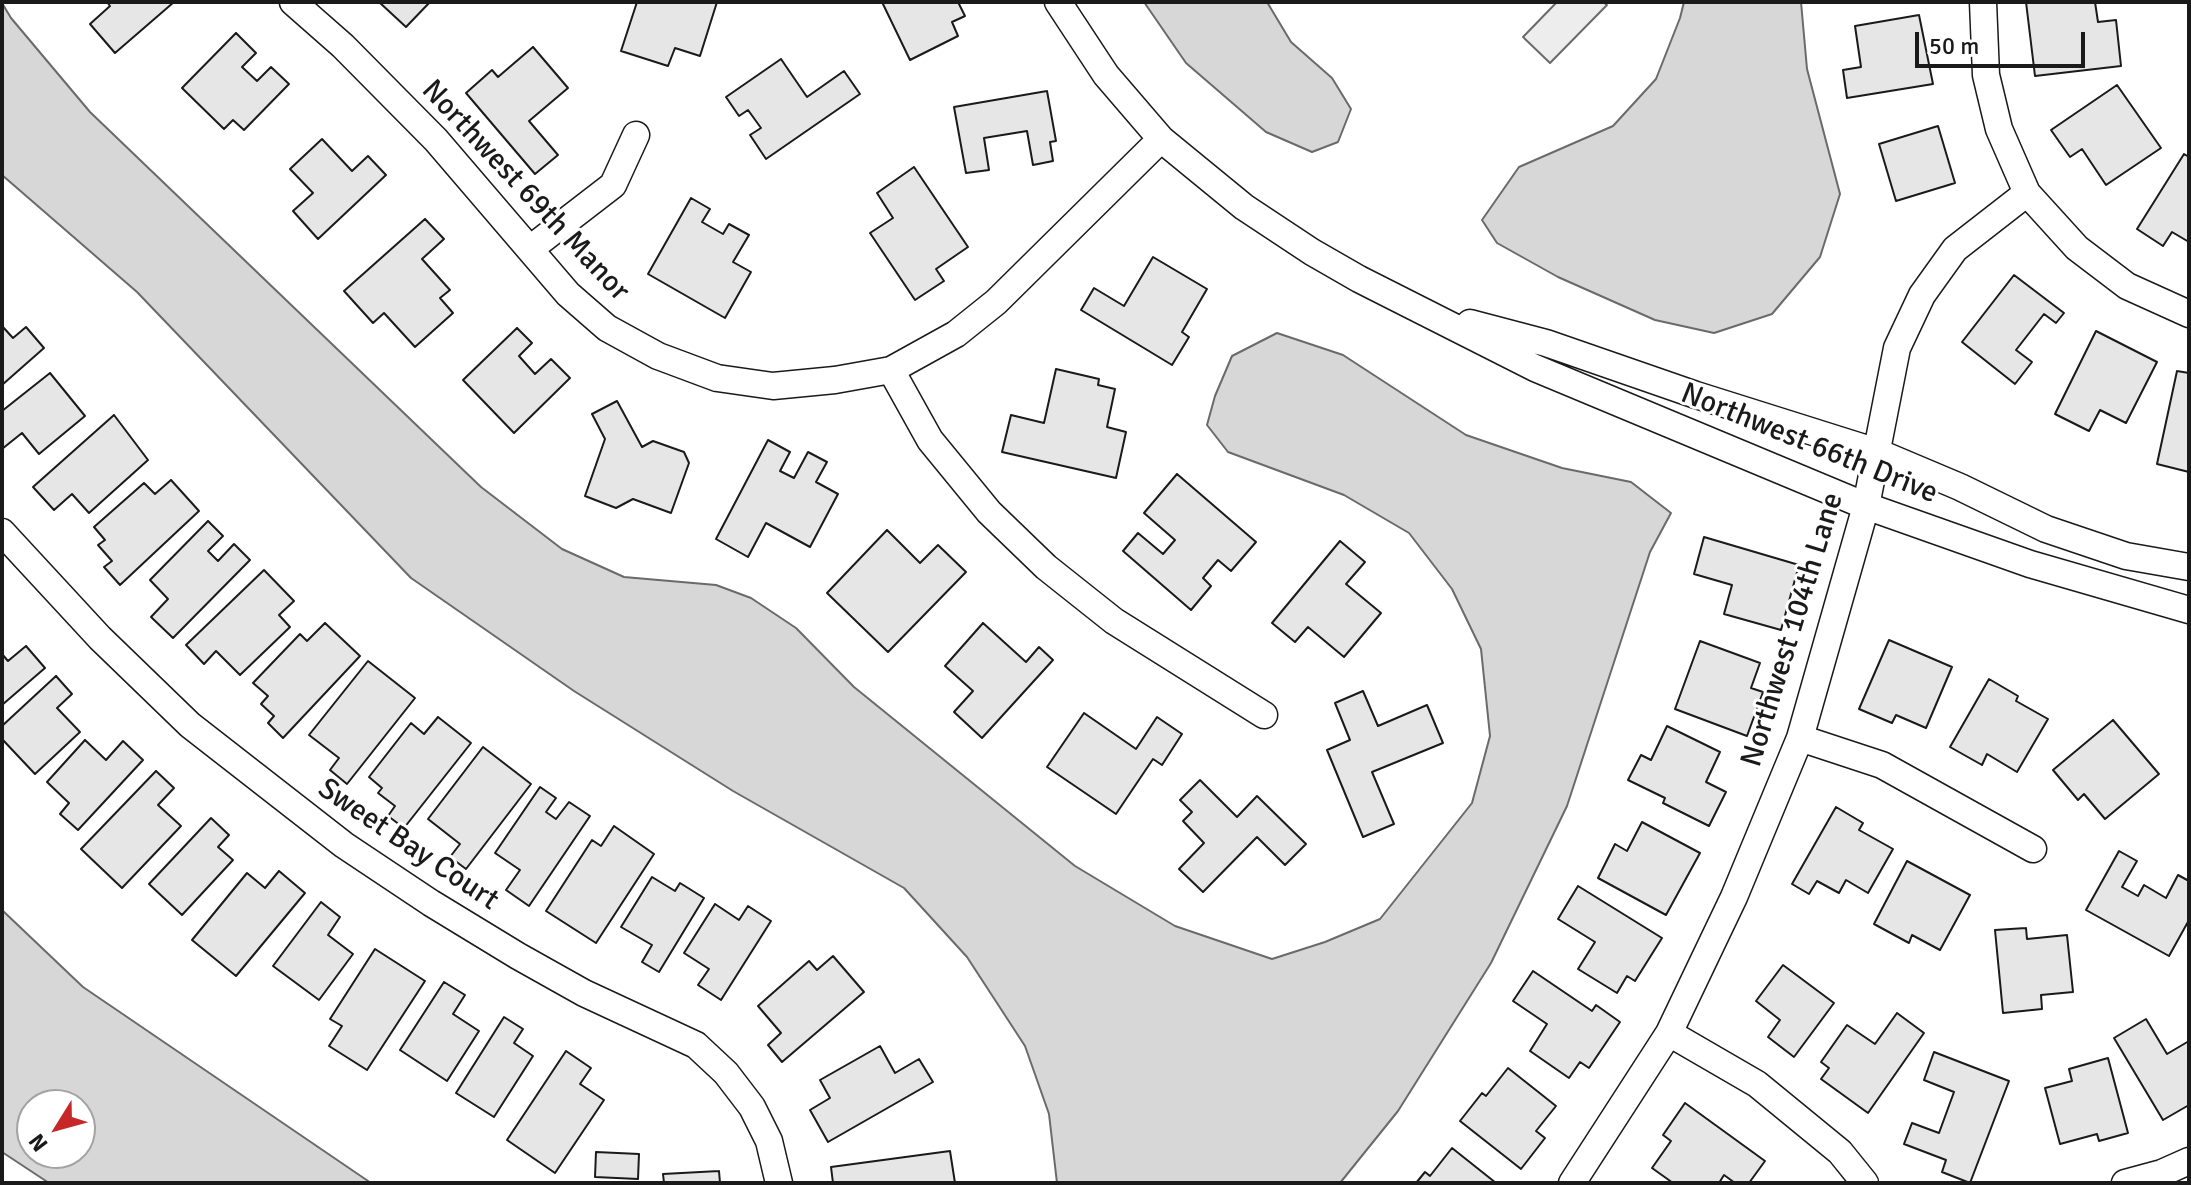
<!DOCTYPE html>
<style>
body{margin:0}
#map{position:relative;width:2191px;height:1185px;overflow:hidden;background:#fff;font-family:Signika,sans-serif}
canvas{display:block}
.frame{position:absolute;inset:0;border:4px solid #1a1a1a;pointer-events:none}
.north{position:absolute;left:16px;top:1089px;width:80px;height:80px;box-sizing:border-box;background:#fff;border:2px solid #a3a3a3;border-radius:50%;rotate:233deg;font-size:22px;font-weight:700;line-height:32px;text-align:center;color:#1a1a1a}
.north::after{content:'';display:block;margin:auto;width:28px;height:36px;background:#c62828;clip-path:polygon(50% 0,100% 100%,50% 72%,0 100%)}
.scale{position:absolute;left:1915px;top:32px;width:170px;height:36px;box-sizing:border-box;border:4px solid #1a1a1a;border-top:0;padding-left:10px;font-size:24px;line-height:28px;white-space:nowrap;color:#1a1a1a;-webkit-text-stroke:6px #fff;paint-order:stroke}
</style>
<div id="map">
<canvas width="2191" height="1185"></canvas>
<div class="frame"></div>
<div class="north">N</div>
<div class="scale">50 m</div>
</div>
<script>
const g = document.querySelector('canvas').getContext('2d');
g.lineJoin = 'round';
function fillPath(path, color) {
  g.fillStyle = color;
  g.fill(path, 'evenodd');
}
function shape(rows) {
  const path = new Path2D();
  for (const r of rows) {
    path.moveTo(r[0], r[1]);
    for (let i = 2; i < r.length; i += 2) path.lineTo(r[i], r[i + 1]);
  }
  return path;
}
function trace(path, color, width, dash) {
  g.strokeStyle = color;
  g.lineWidth = width;
  g.lineCap = dash ? 'butt' : 'round';
  g.setLineDash(dash || []);
  g.stroke(path);
}
function drawText(font, color, halo, rows, align = 'center') {
  g.font = font + ' Signika,sans-serif';
  g.lineWidth = 6;
  g.setLineDash([]);
  g.textBaseline = 'middle';
  g.strokeStyle = halo;
  g.fillStyle = color;
  for (const [text, x, y, turn = 0] of rows) {
    g.save();
    g.translate(x, y);
    g.rotate((+turn || 0) * Math.PI / 180);
    g.textAlign = isNaN(turn) ? turn : align;
    if (halo) g.strokeText(text, 0, 0);
    g.fillText(text, 0, 0);
    g.restore();
  }
}
const built = shape([
 [1557,2,1603,2,1607,5,1550,63,1523,37,1557,2]
]);
const water = shape([
 [1144,2,1267,2,1291,42,1332,78,1351,109,1338,142,1312,152,1266,132,1186,63,1144,2],
 [1684,2,1801,2,1807,69,1840,194,1820,257,1772,314,1714,333,1655,320,1558,277,1497,243,1482,220,1519,167,1613,126,1656,79,1680,18,1684,2],
 [2,3,11,18,90,112,481,487,562,549,624,577,716,585,751,598,796,628,854,687,1075,866,1175,926,1272,959,1325,942,1380,919,1472,803,1490,736,1481,649,1452,589,1409,533,1344,495,1228,452,1207,425,1215,396,1232,356,1277,333,1343,355,1466,435,1562,468,1631,482,1671,513,1650,552,1567,806,1491,963,1398,1111,1340,1183,1057,1183,1049,1114,1025,1046,967,957,904,888,733,791,574,691,411,578,137,292,2,175,2,3],
 [2,910,83,987,371,1183,49,1183,2,1152,2,910],
 [32,1105,80,1105,80,1153,32,1153,32,1105]
]);
const building = shape([
 [107,2,174,2,115,53,90,24,110,6,107,2],
 [379,2,430,2,406,27,379,2],
 [637,2,717,2,700,56,675,48,668,66,621,51,637,2],
 [882,2,958,2,965,16,952,22,958,36,910,60,882,2],
 [2026,2,2095,2,2098,22,2116,20,2121,66,2035,76,2026,2],
 [1919,15,1933,84,1847,98,1843,70,1861,67,1855,26,1919,15],
 [236,33,256,53,242,67,257,81,271,67,289,84,244,130,233,120,224,129,182,88,236,33],
 [533,47,568,88,529,121,558,155,535,174,466,93,492,70,498,77,533,47],
 [781,59,807,97,844,71,860,94,766,159,750,135,761,128,748,110,739,116,726,97,781,59],
 [2117,85,2161,148,2106,185,2082,149,2070,157,2051,130,2117,85],
 [1047,91,1056,141,1050,142,1053,161,1033,165,1027,131,984,138,989,170,966,173,954,107,1047,91],
 [1938,126,1955,183,1896,201,1879,144,1938,126],
 [322,139,352,171,368,156,386,175,318,239,293,211,313,193,290,169,322,139],
 [2184,154,2189,157,2189,242,2172,232,2163,246,2137,229,2184,154],
 [914,167,968,247,936,269,944,281,915,300,870,233,893,218,877,193,914,167],
 [691,198,710,209,702,222,723,234,729,224,749,235,733,262,751,272,725,318,648,274,691,198],
 [425,219,444,239,422,259,450,290,440,298,453,313,415,347,384,313,373,323,344,291,425,219],
 [1153,257,1207,289,1182,332,1189,337,1172,365,1081,310,1094,288,1124,306,1153,257],
 [2014,275,2064,313,2056,323,2044,314,2016,350,2032,362,2015,384,1962,342,2014,275],
 [2,326,13,338,26,327,44,348,2,385,2,326],
 [517,328,532,343,519,356,535,374,551,359,570,378,514,433,463,380,517,328],
 [2096,331,2157,362,2126,423,2100,410,2089,431,2055,414,2096,331],
 [1056,369,1099,379,1098,385,1115,389,1107,427,1126,432,1116,478,1002,452,1011,415,1044,423,1056,369],
 [2177,371,2189,373,2189,472,2157,464,2177,371],
 [50,373,85,416,39,454,22,433,2,449,2,411,50,373],
 [617,401,642,447,653,441,684,452,689,463,671,513,633,499,616,508,585,496,605,439,592,414,617,401],
 [114,415,148,460,89,513,72,494,54,510,33,487,114,415],
 [768,440,790,452,780,471,794,478,808,452,827,462,816,482,838,494,810,547,766,523,748,557,716,539,768,440],
 [1177,474,1256,542,1231,571,1218,560,1203,578,1211,586,1191,610,1123,551,1138,533,1163,554,1175,540,1144,513,1177,474],
 [171,480,199,511,120,585,104,567,112,561,98,545,105,540,94,527,144,483,155,494,171,480],
 [208,521,223,536,208,551,218,561,234,544,250,560,173,638,151,617,168,599,150,580,208,521],
 [887,530,920,563,938,545,966,572,888,652,827,593,887,530],
 [1704,537,1799,565,1781,630,1724,614,1732,585,1694,574,1704,537],
 [1340,541,1365,562,1346,584,1381,613,1344,657,1308,627,1295,642,1272,623,1340,541],
 [264,570,294,601,279,615,290,627,240,675,216,651,204,664,186,645,264,570],
 [325,623,360,656,283,738,268,723,274,716,261,704,268,696,253,683,300,634,307,641,325,623],
 [983,623,1026,662,1039,647,1053,660,982,738,954,712,973,691,945,666,983,623],
 [1889,640,1952,667,1926,728,1896,715,1892,723,1859,709,1889,640],
 [1700,641,1760,663,1751,688,1763,692,1747,736,1675,709,1700,641],
 [26,646,45,668,2,705,2,654,8,661,26,646],
 [368,661,415,698,347,784,330,770,339,758,309,735,368,661],
 [56,676,72,694,57,708,80,732,35,774,2,739,2,726,56,676],
 [1989,679,2018,696,2016,701,2048,719,2017,772,1987,754,1982,765,1950,747,1989,679],
 [1363,691,1378,726,1427,705,1443,743,1372,772,1394,824,1363,837,1327,750,1350,740,1335,703,1363,691],
 [1084,713,1136,749,1157,717,1182,734,1162,765,1153,759,1116,814,1047,767,1084,713],
 [438,717,471,743,404,828,388,816,395,806,378,793,382,788,369,777,411,723,424,734,438,717],
 [2113,720,2159,774,2105,819,2084,794,2078,800,2053,770,2113,720],
 [1667,726,1720,752,1706,782,1726,792,1709,826,1663,803,1665,798,1628,780,1641,755,1651,760,1667,726],
 [85,740,106,760,123,741,143,760,78,830,60,814,69,803,47,782,85,740],
 [483,747,531,784,466,869,450,857,460,844,428,819,483,747],
 [156,771,174,788,158,805,181,826,122,888,81,849,156,771],
 [1200,780,1237,817,1257,796,1306,844,1285,865,1257,837,1203,892,1179,869,1204,843,1183,821,1192,812,1180,800,1200,780],
 [540,787,556,798,546,812,556,819,569,802,590,816,529,906,506,890,520,870,495,853,540,787],
 [1836,807,1863,823,1859,830,1893,849,1868,893,1846,880,1839,893,1817,881,1809,894,1792,884,1836,807],
 [211,818,229,835,218,847,233,860,182,915,149,884,211,818],
 [1642,822,1700,853,1666,915,1598,878,1615,844,1627,851,1642,822],
 [614,826,654,854,596,943,546,911,592,840,601,846,614,826],
 [2119,851,2137,861,2122,887,2138,896,2144,885,2166,898,2178,875,2189,881,2189,920,2169,956,2086,910,2119,851],
 [1907,861,1970,895,1940,950,1912,935,1909,943,1874,924,1907,861],
 [279,871,305,893,236,976,192,940,247,873,265,888,279,871],
 [652,877,675,891,680,883,704,898,659,972,642,962,652,945,621,927,652,877],
 [1578,886,1662,938,1635,981,1627,976,1617,993,1578,969,1595,942,1558,919,1578,886],
 [321,902,340,917,328,935,353,954,319,1000,273,966,321,902],
 [715,904,739,920,748,906,771,921,721,1000,698,985,709,969,684,953,715,904],
 [2026,928,2027,939,2067,935,2073,992,2041,995,2042,1009,2003,1013,1995,930,2026,928],
 [375,949,425,981,367,1070,329,1046,342,1026,330,1019,375,949],
 [833,956,864,992,782,1062,768,1045,781,1033,758,1006,809,961,817,970,833,956],
 [1783,965,1834,1003,1794,1057,1768,1037,1780,1020,1756,1001,1783,965],
 [1533,971,1592,1011,1596,1005,1620,1022,1589,1068,1580,1062,1569,1078,1530,1051,1547,1024,1513,1001,1533,971],
 [444,982,465,995,453,1014,479,1031,447,1081,400,1050,444,982],
 [1897,1013,1924,1033,1868,1113,1821,1079,1829,1068,1821,1062,1847,1025,1875,1044,1897,1013],
 [504,1017,523,1029,514,1043,533,1056,494,1117,456,1093,504,1017],
 [2146,1019,2167,1054,2189,1041,2189,1105,2163,1120,2114,1038,2146,1019],
 [880,1046,895,1073,919,1059,933,1082,828,1142,810,1110,830,1098,820,1080,880,1046],
 [566,1051,591,1068,580,1084,604,1100,555,1173,507,1140,566,1051],
 [1934,1052,2009,1081,1970,1183,1942,1172,1946,1160,1904,1144,1912,1123,1939,1133,1954,1092,1924,1080,1934,1052],
 [2108,1058,2128,1133,2099,1141,2097,1134,2060,1144,2045,1088,2072,1081,2069,1069,2108,1058],
 [1508,1068,1556,1106,1536,1131,1545,1138,1521,1169,1460,1121,1482,1093,1486,1096,1508,1068],
 [1685,1103,1765,1161,1749,1183,1735,1183,1724,1175,1719,1183,1673,1183,1652,1168,1671,1141,1663,1135,1685,1103],
 [1452,1148,1496,1183,1416,1183,1425,1172,1430,1176,1452,1148],
 [950,1151,955,1183,833,1183,831,1167,950,1151],
 [596,1152,639,1154,638,1179,595,1177,596,1152],
 [719,1171,720,1183,664,1183,663,1174,719,1171]
]);
const minor = shape([
 [293,2,343,46,436,140,568,294,607,328,658,356,717,378,773,386,835,380,891,370,930,440,989,512,1046,567,1114,621,1264,715],
 [1058,2,1106,75,1161,139,1244,207,1312,252,1359,279,1535,368,1866,506,2030,564,2189,610],
 [1983,2,1986,75,1999,129,2027,193,2077,248,2127,286,2189,314],
 [530,249,613,185,636,135],
 [1470,323,1546,343,1696,395,1877,452,1960,487,2046,529,2126,556,2189,567],
 [891,370,956,334,996,302,1161,139],
 [2,532,100,638,190,725,344,845,431,903,518,956,584,993,696,1045,726,1073,752,1107,769,1141,779,1183],
 [1800,738,1882,765,2033,849],
 [1669,1033,1757,1084,1840,1152,1865,1183],
 [1572,1183,1669,1033,1734,897,1800,738,1866,506,1897,348,1922,295,1955,249,2027,193],
 [2125,1183,2162,1173,2189,1161]
]);
const streetNames = [
 ["Northwest 69th Manor",525,191,47],
 ["Northwest 66th Drive",1809,444,22],
 ["Northwest 104th Lane",1793,630,-73],
 ["Sweet Bay Court",408,845,34]
];
fillPath(built, '#ededed');
trace(built, '#6a6a6a', 2);
fillPath(water, '#d7d7d7');
trace(water, '#6a6a6a', 2);
fillPath(building, '#e6e6e6');
trace(building, '#1a1a1a', 2);
trace(minor, '#1a1a1a', 29);
trace(minor, '#fff', 26);
drawText('30px', '#1a1a1a', '#fff', streetNames);
</script>
